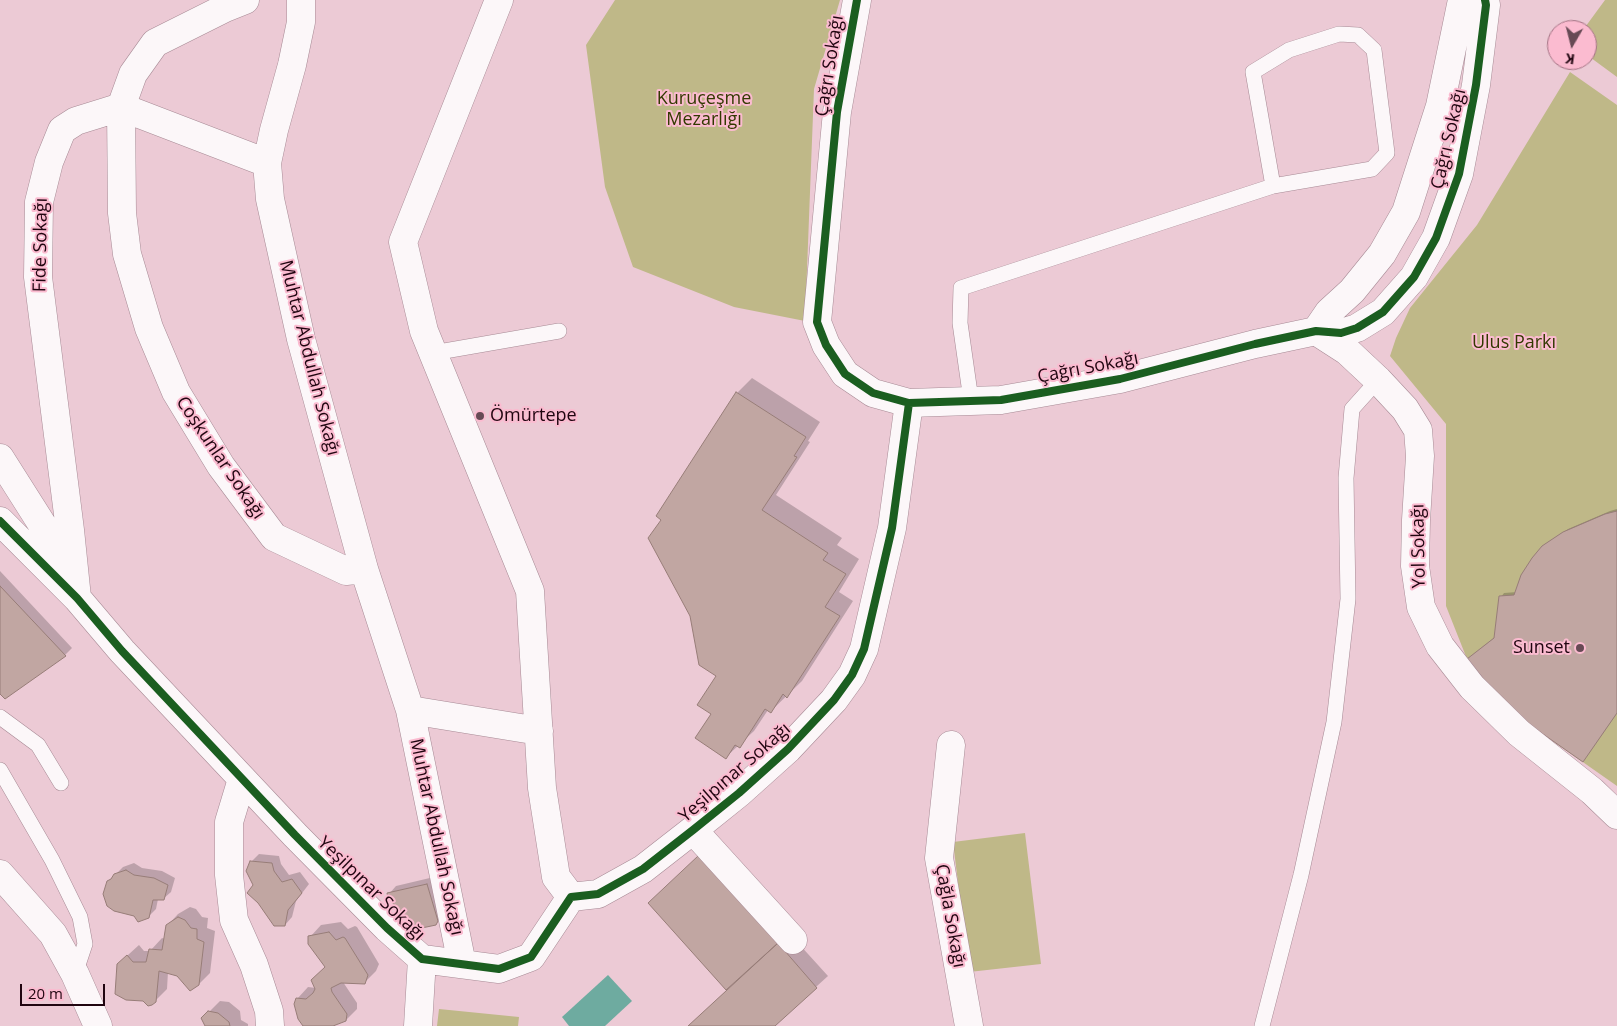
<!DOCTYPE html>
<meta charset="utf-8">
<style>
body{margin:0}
#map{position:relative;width:1617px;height:1026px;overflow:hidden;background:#eccad5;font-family:"Open Sans",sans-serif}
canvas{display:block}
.north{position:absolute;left:1547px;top:20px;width:50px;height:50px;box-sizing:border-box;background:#fbbbd0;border:1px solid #a37283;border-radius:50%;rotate:188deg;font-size:14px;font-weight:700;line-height:20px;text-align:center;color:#200510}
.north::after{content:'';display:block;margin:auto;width:18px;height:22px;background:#674a55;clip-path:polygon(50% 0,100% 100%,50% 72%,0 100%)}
.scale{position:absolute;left:20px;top:984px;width:85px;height:22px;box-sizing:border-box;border:2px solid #200510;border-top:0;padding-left:6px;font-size:15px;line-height:18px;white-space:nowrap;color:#200510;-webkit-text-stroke:4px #fbbbd0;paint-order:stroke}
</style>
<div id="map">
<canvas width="1617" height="1026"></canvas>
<div class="north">K</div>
<div class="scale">20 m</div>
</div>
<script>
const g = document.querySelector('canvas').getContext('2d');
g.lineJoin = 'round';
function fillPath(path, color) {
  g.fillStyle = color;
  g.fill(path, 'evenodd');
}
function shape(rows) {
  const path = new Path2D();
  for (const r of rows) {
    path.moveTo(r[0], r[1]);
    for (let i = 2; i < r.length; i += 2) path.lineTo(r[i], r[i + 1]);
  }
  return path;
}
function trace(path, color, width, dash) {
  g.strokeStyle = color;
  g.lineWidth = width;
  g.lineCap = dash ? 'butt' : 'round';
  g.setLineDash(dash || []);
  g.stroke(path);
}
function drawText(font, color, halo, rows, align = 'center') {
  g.font = font + ' "Open Sans",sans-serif';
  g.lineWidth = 4;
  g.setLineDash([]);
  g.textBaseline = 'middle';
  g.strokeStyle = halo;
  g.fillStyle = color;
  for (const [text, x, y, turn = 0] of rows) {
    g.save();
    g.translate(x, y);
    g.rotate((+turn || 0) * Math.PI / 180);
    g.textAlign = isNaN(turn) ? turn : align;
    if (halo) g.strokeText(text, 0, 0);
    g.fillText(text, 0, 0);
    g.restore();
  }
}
const green = shape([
 [615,0,840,0,814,89,805,321,734,307,633,267,605,187,586,45],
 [1605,0,1617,0,1617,77,1587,55,1587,30,1583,30],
 [1570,72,1617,105,1617,786,1510,711,1467,659,1446,606,1446,424,1390,356,1396,338,1410,308,1477,225],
 [1025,833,1041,964,969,972,953,842],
 [439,1009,519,1017,518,1026,437,1026]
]);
const water = shape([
 [608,975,632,1001,605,1026,569,1026,562,1017]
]);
const shadow = shape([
 [752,378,820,422,808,441,810,442,776,495,842,538,837,545,859,559,839,592,853,601,802,681,771,711,768,710,754,731,726,757,712,714,718,676,691,616,663,519,737,393],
 [1617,509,1617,713,1586,757,1492,693,1468,659,1495,637,1501,597,1504,593,1517,592,1543,547,1568,529,1610,511],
 [0,571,72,648,65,655,0,693],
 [710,846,828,976,773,1026,690,1026,727,990,650,903],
 [259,854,279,856,281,864,289,875,300,872,309,884,296,901,292,917,285,925,254,885,251,862],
 [134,863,142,868,162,871,175,878,171,892,163,899,158,899,156,909,148,917,108,882,123,867],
 [434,877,443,916,435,924,389,894,396,886],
 [190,907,196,909,202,917,208,918,207,928,215,931,210,973,199,984,168,972,167,989,152,1004,118,964,139,945,144,951,150,951,162,938,165,939,167,926,178,914],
 [341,922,348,929,355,926,357,927,379,964,376,971,365,982,343,982,357,1003,357,1009,346,1020,331,1026,305,1026,297,999,308,987,316,988,326,966,310,937,321,925],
 [220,1001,229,1002,240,1011,241,1020,248,1024,248,1026,206,1026,203,1018]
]);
const building = shape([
 [736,392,806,437,794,456,797,457,762,510,828,553,823,560,846,574,825,607,840,616,787,698,783,694,771,713,765,709,740,748,735,745,726,759,695,738,711,714,697,705,716,676,699,665,690,616,648,538,661,520,656,516,736,392],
 [1617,511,1617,713,1583,762,1510,711,1467,659,1494,638,1499,596,1514,595,1521,575,1532,558,1542,546,1563,532,1605,514,1617,511],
 [0,586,66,656,5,699,0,694,0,586],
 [698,856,778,943,726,990,648,903,698,856],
 [250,861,272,863,274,871,282,882,292,879,302,893,288,910,285,926,274,926,258,903,247,893,253,885,246,871,250,861],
 [126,870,134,875,154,878,168,885,164,900,153,900,149,918,138,922,134,916,114,911,107,906,103,894,107,881,111,879,114,874,126,870],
 [427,884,438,921,436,925,417,929,388,898,387,893,427,884],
 [178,917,185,920,191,928,197,929,197,939,204,942,199,985,190,991,177,976,159,971,156,1002,152,1005,148,1006,143,1001,126,1000,115,994,117,964,127,955,133,962,146,962,149,949,162,950,166,925,178,917],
 [329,932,336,940,343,937,345,938,368,975,365,984,341,983,331,988,332,992,347,1014,346,1021,333,1026,303,1026,298,1019,294,1004,296,998,306,999,313,993,315,989,311,980,325,967,308,944,308,936,329,932],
 [778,943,817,988,775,1026,688,1026,778,943],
 [208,1011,218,1013,229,1022,230,1026,205,1026,201,1018,208,1011]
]);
const service = shape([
 [433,353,559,331],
 [971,400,960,323,961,288,1273,186,1372,169,1387,153,1374,50,1358,35,1339,34,1289,50,1253,72,1273,186],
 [0,717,38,745,61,783],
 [0,770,52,860,80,917,85,944,75,974],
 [1262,1026,1301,875,1334,722,1348,599,1346,478,1352,409,1378,380]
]);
const minor = shape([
 [301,0,301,22,292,65,274,130,267,163,270,199,301,339,364,569,410,710,462,964],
 [499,0,403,242,424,331,530,591,542,788,556,877,571,897],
 [267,163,121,107,122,213,127,254,149,328,176,392,221,466,274,537,346,571,364,569],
 [1316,331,1347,351,1378,380,1405,409,1418,430,1420,456,1416,520,1415,566,1421,607,1440,646,1472,687,1519,733,1592,791,1617,815],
 [0,458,71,570],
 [0,521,77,598,122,651,295,835,387,928,422,959,499,969,531,957,571,897,598,894,643,869,693,830,739,793,788,749,834,700,852,675,864,649,892,528,909,403],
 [77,598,70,530,38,277,39,202,49,162,62,130,76,121,121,107,133,74,155,43,225,8,245,0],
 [410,710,539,731],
 [951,745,939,858,969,1026],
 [242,779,229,822,229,875,234,920,254,965,269,1011,270,1026],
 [693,830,793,940],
 [0,874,53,934,75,974,98,1026],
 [418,1026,422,959]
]);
const tertiary = shape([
 [857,0,837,112,817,322,826,345,845,374,873,393,909,403,1001,400,1120,379,1255,344,1316,331,1341,333,1357,328,1383,312,1414,277,1436,238,1459,174,1476,85,1486,5,1485,0],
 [1316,331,1329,312,1352,291,1382,254,1406,212,1440,106,1462,0]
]);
const cycleway = shape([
 [857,0,837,112,817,322,826,345,845,374,873,393,909,403,1001,400,1120,379,1255,344,1316,331,1341,333,1357,328,1383,312,1414,277,1436,238,1459,174,1476,85,1486,5,1485,0],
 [0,521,77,598,122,651,295,835,387,928,422,959,499,969,531,957,571,897,598,894,643,869,693,830,739,793,788,749,834,700,852,675,864,649,892,528,909,403]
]);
const markers = [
 [480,416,5,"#674a55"],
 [1580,648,5,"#674a55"]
];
const streetNames = [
 ["Çağrı Sokağı",830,66,-81],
 ["Çağrı Sokağı",1449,139,-77],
 ["Fide Sokağı",41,245,-89],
 ["Muhtar Abdullah Sokağı",309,358,76],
 ["Çağrı Sokağı",1088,368,-11],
 ["Coşkunlar Sokağı",220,458,56],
 ["Yol Sokağı",1419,546,-91],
 ["Yeşilpınar Sokağı",735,773,-41],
 ["Muhtar Abdullah Sokağı",436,837,78],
 ["Yeşilpınar Sokağı",371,889,44],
 ["Çağla Sokağı",950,916,80]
];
const parkNames = [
 ["Kuruçeşme",704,99],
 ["Mezarlığı",704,120],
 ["Ulus Parkı",1514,343]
];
const poiNames = [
 ["Ömürtepe",490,416],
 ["Sunset",1570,648,"right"]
];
fillPath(green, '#bfb888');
fillPath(water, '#6eaba0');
fillPath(shadow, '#0003');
fillPath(building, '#c1a6a2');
trace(building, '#977d78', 1);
trace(service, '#a78a95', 16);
trace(minor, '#a78a95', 29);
trace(tertiary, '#a78a95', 29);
trace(service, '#fcf7f9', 15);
trace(minor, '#fcf7f9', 28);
trace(tertiary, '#fcf7f9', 28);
trace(cycleway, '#1b5e20', 8);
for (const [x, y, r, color] of markers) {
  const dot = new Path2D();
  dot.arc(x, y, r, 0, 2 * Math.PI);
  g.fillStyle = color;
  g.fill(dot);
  trace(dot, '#fbbbd0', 2);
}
drawText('18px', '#200510', '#fbbbd0', streetNames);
drawText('18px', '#323900', '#fbbbd0', parkNames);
drawText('18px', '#200510', '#fbbbd0', poiNames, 'left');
</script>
